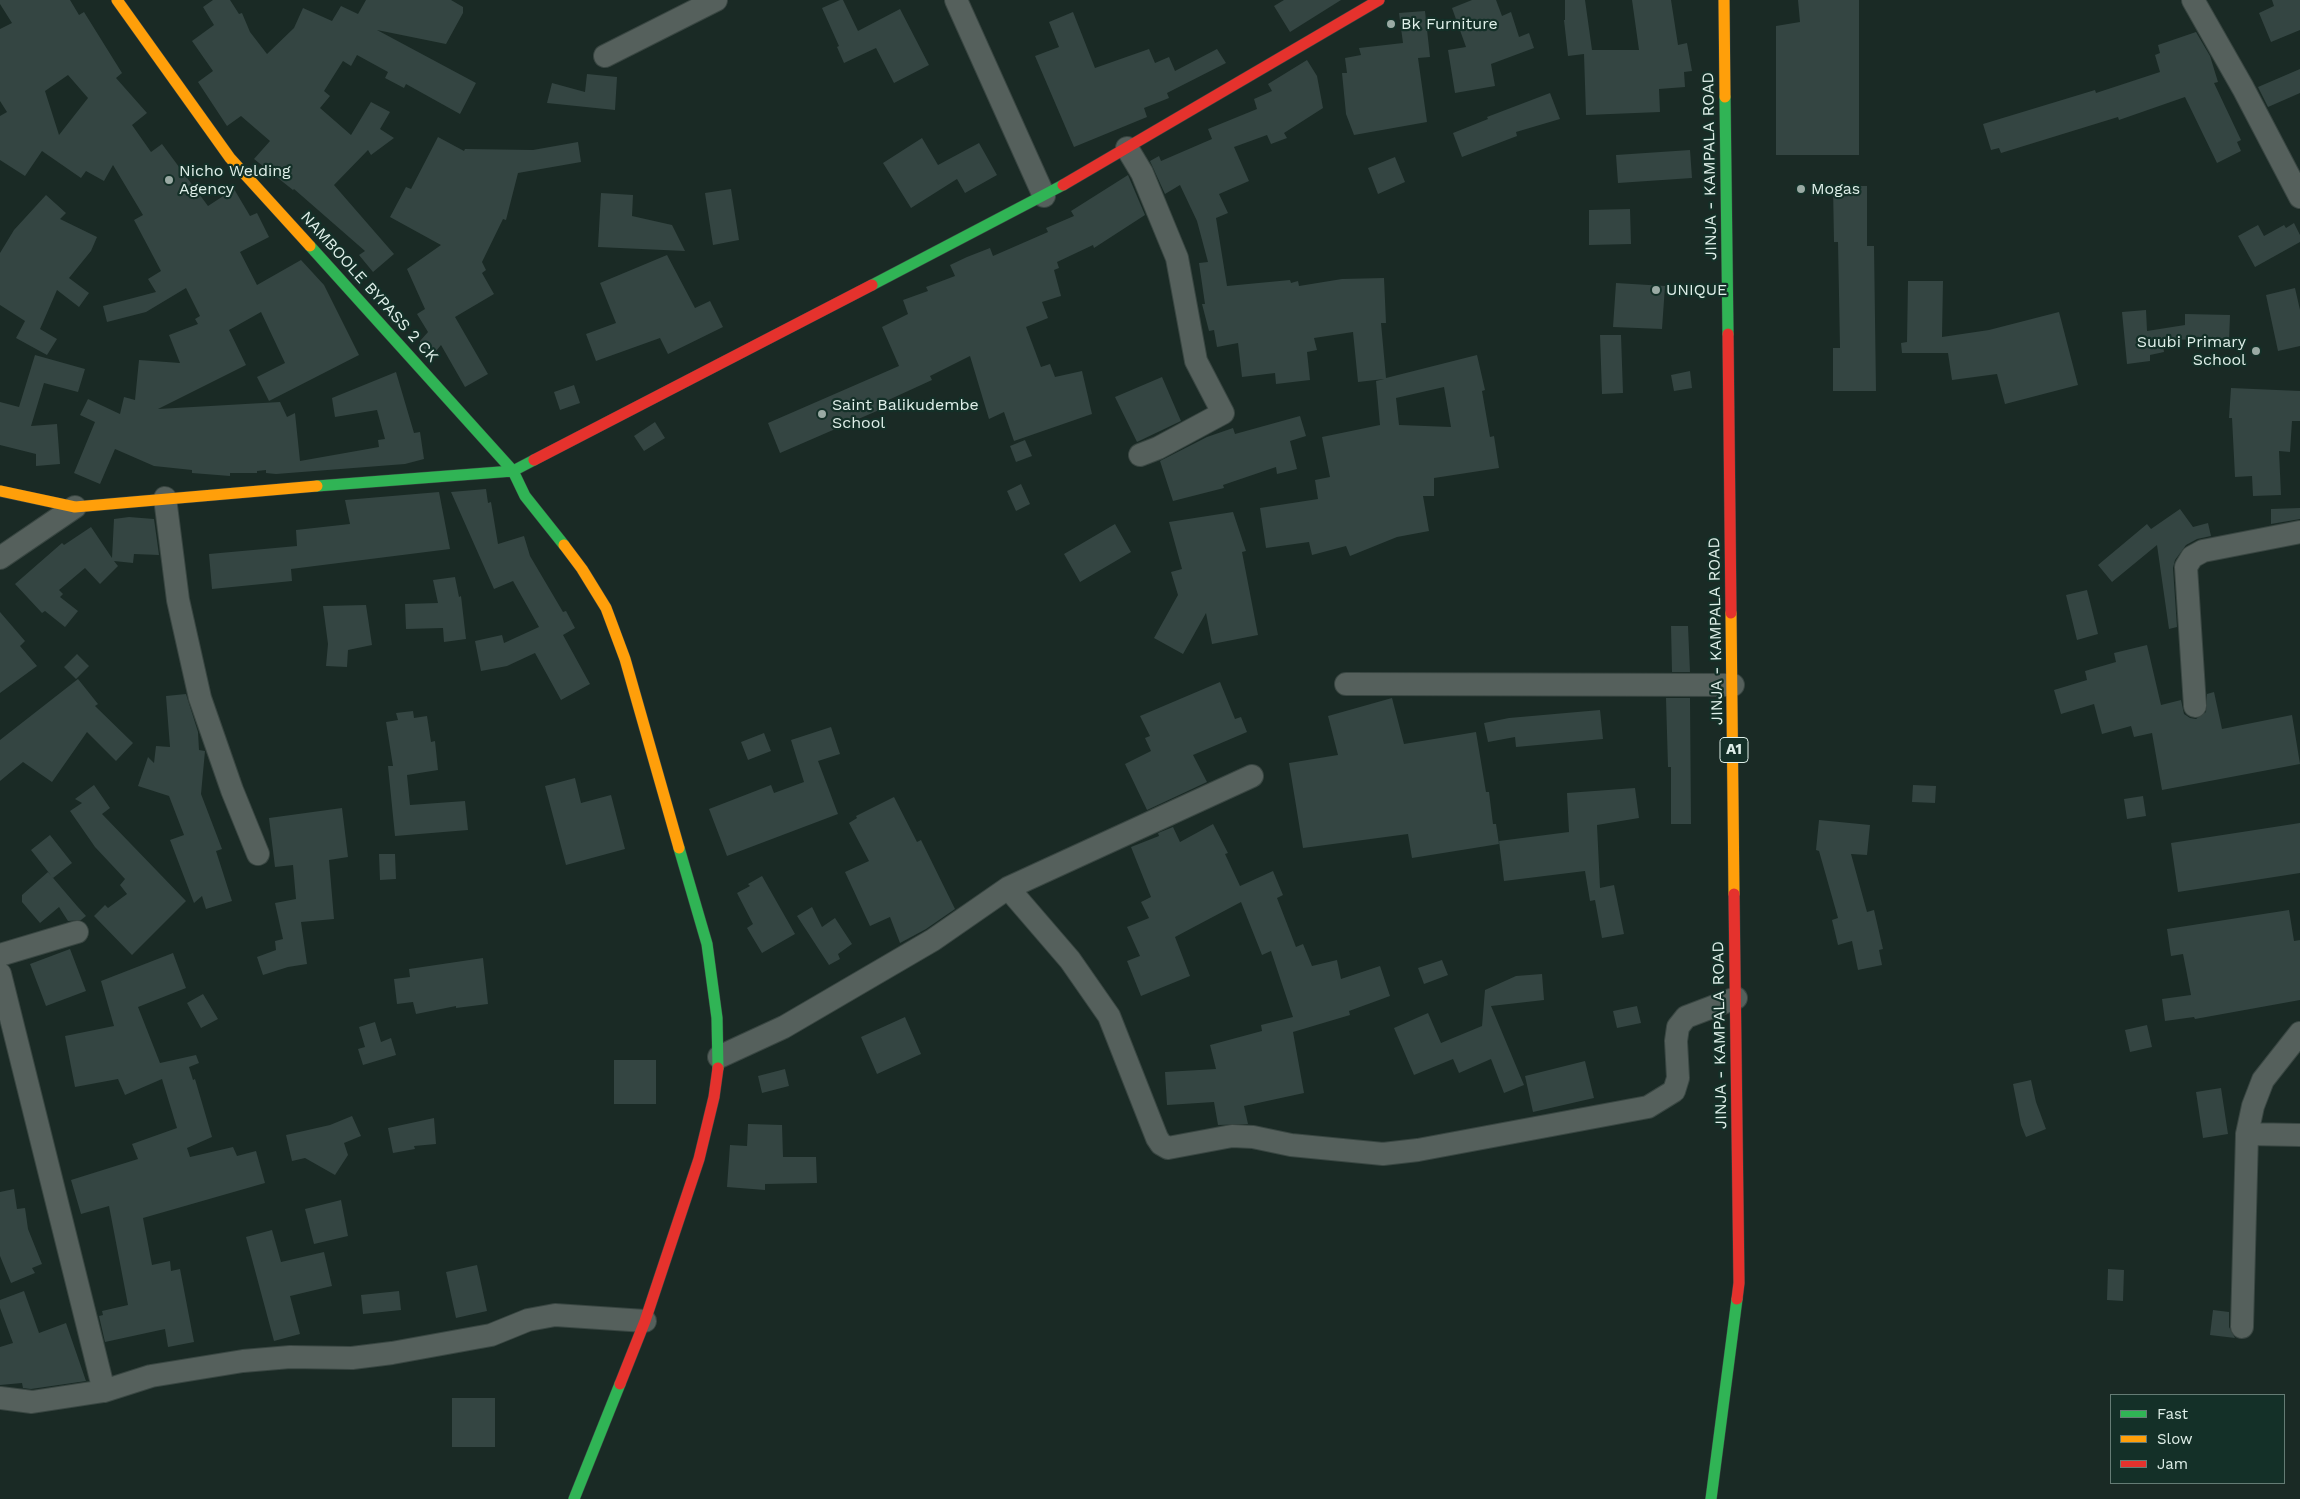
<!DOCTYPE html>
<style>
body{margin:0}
#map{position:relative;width:2300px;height:1499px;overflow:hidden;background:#1a2a25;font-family:"Work Sans",sans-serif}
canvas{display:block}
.legend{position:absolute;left:2110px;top:1394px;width:175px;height:90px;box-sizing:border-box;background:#143028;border:1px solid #657c75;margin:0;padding:6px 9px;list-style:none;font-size:15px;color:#dfefe9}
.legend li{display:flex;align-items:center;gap:10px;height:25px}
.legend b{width:25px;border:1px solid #657c75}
</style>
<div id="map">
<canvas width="2300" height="1499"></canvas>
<ul class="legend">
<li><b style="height:6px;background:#30b455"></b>Fast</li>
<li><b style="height:6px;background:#ff9f0a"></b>Slow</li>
<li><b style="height:6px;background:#e5322d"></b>Jam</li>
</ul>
</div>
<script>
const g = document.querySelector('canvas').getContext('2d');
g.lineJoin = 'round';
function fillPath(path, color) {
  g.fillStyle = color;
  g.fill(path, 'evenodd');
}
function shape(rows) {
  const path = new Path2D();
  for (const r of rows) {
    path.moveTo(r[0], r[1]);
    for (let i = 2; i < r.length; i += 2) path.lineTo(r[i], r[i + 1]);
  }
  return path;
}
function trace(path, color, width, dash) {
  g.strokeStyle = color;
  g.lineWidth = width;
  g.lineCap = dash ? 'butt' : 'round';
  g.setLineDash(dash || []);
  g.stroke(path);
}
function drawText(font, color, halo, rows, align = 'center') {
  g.font = font + ' "Work Sans",sans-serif';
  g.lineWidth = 4.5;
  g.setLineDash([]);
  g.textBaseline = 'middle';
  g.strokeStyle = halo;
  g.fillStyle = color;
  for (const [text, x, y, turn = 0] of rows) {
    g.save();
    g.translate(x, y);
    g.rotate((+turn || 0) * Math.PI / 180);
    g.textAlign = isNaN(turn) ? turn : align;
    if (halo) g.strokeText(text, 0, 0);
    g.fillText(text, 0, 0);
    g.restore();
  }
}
const building = shape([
 [0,0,70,0,79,15,84,12,122,73,116,78,147,113,132,125,151,152,162,144,208,206,234,189,250,216,257,213,269,237,240,252,257,285,301,260,324,285,359,355,269,401,257,377,285,363,261,312,229,330,246,365,158,409,280,402,287,417,295,413,300,461,379,447,378,440,385,439,377,410,335,417,332,398,396,372,414,433,420,432,424,459,405,464,276,474,266,473,266,470,257,471,257,473,230,473,230,476,192,473,192,470,154,466,115,449,100,484,74,473,95,422,80,415,88,399,120,414,124,397,135,400,139,360,180,363,169,335,198,324,195,319,200,316,186,288,146,312,107,322,103,306,156,292,148,279,161,271,134,220,143,215,113,165,104,181,86,171,81,178,42,151,25,176,0,160,0,116,7,112,0,101,0,29,12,23,0,4],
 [68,75,88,98,59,135,45,91],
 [213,0,230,0,239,14,242,13,250,32,267,54,294,28,303,8,332,21,341,6,358,14,366,0,451,0,463,7,463,13,446,44,377,30,476,83,460,114,406,84,404,88,385,78,388,72,357,55,351,66,343,61,324,91,330,96,320,108,351,135,371,102,390,112,380,129,394,138,371,155,368,150,334,185,394,254,373,272,359,255,365,251,294,189,293,190,254,159,270,141,241,116,227,126,198,82,213,71,192,41,214,25,203,7],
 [840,0,843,0,858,31,900,9,929,65,894,83,876,48,844,63,837,47,839,46,822,8],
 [1284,0,1341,0,1290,32,1274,6],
 [1472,0,1496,0,1502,16,1511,12,1519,37,1529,33,1534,48,1491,64,1495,86,1455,93,1448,50,1466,47,1452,8],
 [1565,0,1585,0,1592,50,1639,50,1632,0,1671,0,1678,45,1687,43,1692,71,1684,72,1685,87,1659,89,1660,112,1586,115,1584,54,1568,56,1564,20,1565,20],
 [1798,0,1859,0,1859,155,1776,155,1776,26,1800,22],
 [2272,0,2300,0,2300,30,2271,42,2259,13,2274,6],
 [1425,11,1430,57,1418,58,1427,122,1354,135,1346,114,1342,73,1347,73,1345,58,1361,55,1359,48,1403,43,1399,13],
 [1073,12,1095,68,1149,49,1155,63,1169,57,1175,71,1217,49,1226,63,1167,93,1169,98,1144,108,1147,117,1074,147,1035,56,1059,47,1049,22],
 [2196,32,2210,56,2218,82,2214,83,2241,140,2237,142,2241,151,2217,163,2185,97,2119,120,2118,117,2001,153,1999,148,1991,150,1983,124,2095,90,2096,93,2160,72,2155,55,2160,53,2158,45],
 [1307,60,1317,76,1323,108,1284,133,1287,138,1271,144,1267,135,1234,147,1249,181,1219,194,1228,213,1216,218,1227,286,1290,280,1291,283,1298,281,1299,286,1342,279,1384,278,1386,323,1381,323,1386,378,1477,355,1485,390,1482,391,1490,437,1494,436,1499,468,1434,478,1434,496,1423,496,1429,531,1397,537,1350,556,1346,546,1312,555,1309,542,1266,548,1260,508,1318,499,1315,480,1330,477,1322,437,1380,425,1376,381,1384,379,1358,382,1353,332,1314,338,1317,350,1307,352,1310,380,1276,384,1275,373,1242,377,1238,343,1217,347,1214,330,1209,331,1202,304,1205,304,1199,263,1208,262,1197,221,1180,185,1165,194,1150,161,1159,156,1161,161,1212,139,1208,129,1257,109,1254,99,1272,91,1268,84],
 [1444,387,1451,427,1399,425,1396,398],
 [2300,69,2300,93,2268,107,2258,87],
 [587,74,617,77,615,110,547,103,552,83,585,92],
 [1550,93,1560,119,1516,132,1517,136,1462,157,1453,133,1488,119,1487,117],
 [438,137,464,151,465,149,533,150,578,142,581,162,518,173,506,220,503,219,482,262,486,270,482,273,494,294,455,317,488,374,465,387,441,345,432,356,420,345,420,341,428,332,417,314,425,309,407,269,441,245,390,217,406,187,411,189],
 [922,138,938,165,979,143,997,175,965,193,957,179,911,208,883,163],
 [1690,150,1692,178,1618,183,1616,155],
 [1395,157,1405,182,1378,194,1368,168],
 [1128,175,1145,215,1094,248,1093,245,1057,262,1059,268,1054,270,1061,296,1042,302,1048,318,1026,327,1041,367,1050,364,1055,377,1082,371,1092,414,1014,441,1004,412,989,419,970,356,930,376,932,380,884,402,886,407,780,453,768,423,899,366,882,327,908,314,903,300,928,291,926,287,955,276,950,265,967,257,990,248,993,256,1048,232,1046,228,1074,216,1071,211],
 [1833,186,1867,186,1867,246,1874,246,1876,391,1833,391,1833,348,1840,348,1838,242,1834,242],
 [731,189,739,240,713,245,705,193],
 [601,193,633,195,632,216,672,225,685,251,598,247],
 [46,195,66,213,60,219,97,237,91,251,69,278,89,293,79,307,57,290,40,329,57,339,47,355,16,338,25,321,0,305,0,253,14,230],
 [1630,209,1631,244,1589,245,1589,210],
 [2294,223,2300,235,2300,242,2255,267,2238,236,2258,225,2264,236,2284,225,2286,228],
 [667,255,695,308,710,301,723,327,668,354,660,338,596,361,586,334,616,323,600,283],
 [1908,281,1943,281,1942,337,1989,330,2059,312,2078,385,2005,404,1997,374,1952,380,1948,353,1902,353,1901,343,1907,342],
 [1616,283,1665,286,1662,329,1613,327],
 [2295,288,2300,310,2300,346,2278,351,2266,295],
 [2146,310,2147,331,2185,325,2185,314,2230,315,2229,341,2162,339,2164,352,2150,355,2150,361,2127,364,2122,312],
 [1600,335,1621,335,1623,393,1602,394],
 [35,355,85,369,78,392,44,383,31,426,57,424,60,464,36,466,36,454,0,445,0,402,19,407],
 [1690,371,1692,388,1674,391,1671,375],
 [1162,377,1181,421,1137,442,1115,397],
 [574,385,580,403,560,410,554,392],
 [2231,388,2300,391,2300,421,2292,421,2290,452,2279,451,2281,495,2253,496,2252,476,2235,477,2232,418,2229,418],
 [1300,416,1306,436,1290,441,1297,469,1277,474,1276,467,1223,485,1224,488,1173,501,1160,461,1207,437,1233,428,1235,434],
 [655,422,665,438,644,451,634,436],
 [1025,440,1032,456,1016,462,1010,446],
 [1021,484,1030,504,1016,511,1007,491],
 [486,489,488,503,491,502,498,544,524,536,530,556,563,612,566,611,575,628,563,635,590,684,561,700,535,653,507,666,481,671,475,641,502,635,504,643,539,627,513,581,494,589,451,492],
 [439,492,450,549,291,569,292,581,212,589,209,554,297,546,296,530,350,524,345,500],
 [2300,508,2300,519,2271,524,2271,509],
 [2180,509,2193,527,2208,523,2211,536,2197,539,2186,545,2175,560,2173,568,2177,627,2169,629,2157,545,2112,582,2098,565,2147,524,2151,529],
 [1233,512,1246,551,1242,552,1258,635,1212,644,1206,613,1183,654,1154,638,1178,595,1171,572,1182,569,1169,522],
 [129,517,154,519,159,555,134,554,133,563,114,561,118,566,100,584,85,568,59,590,63,594,60,597,78,611,65,627,45,611,42,613,15,584,62,543,64,545,91,527,112,558,114,519],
 [1115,524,1131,552,1080,582,1064,554],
 [455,577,459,597,461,596,466,639,444,642,443,628,406,629,405,604,438,603,433,580],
 [2087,590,2098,634,2077,640,2066,595],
 [366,605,372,645,348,650,347,667,326,666,328,644,323,606],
 [0,612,25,641,20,646,37,666,0,693],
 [1671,626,1688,626,1690,672,1672,672],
 [2147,645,2161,705,2181,700,2184,714,2190,718,2196,719,2206,712,2207,694,2214,692,2222,729,2292,715,2300,764,2162,790,2152,733,2134,737,2131,726,2102,734,2094,704,2061,714,2054,690,2087,680,2085,671,2116,662,2114,653],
 [77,654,89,666,76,679,64,667],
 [78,679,98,704,95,706,133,743,116,761,87,732,52,782,23,762,0,781,0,740],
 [1220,682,1235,719,1241,717,1247,732,1193,755,1207,782,1147,810,1125,764,1151,751,1145,738,1150,736,1140,716],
 [186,694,198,732,199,750,205,751,201,794,222,849,216,851,232,901,206,909,202,896,194,903,170,840,184,835,169,796,138,786,148,757,154,763,156,746,170,747,166,696],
 [1392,698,1404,744,1476,732,1486,792,1489,792,1493,824,1496,824,1499,844,1412,858,1408,834,1303,848,1289,763,1338,755,1328,716],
 [1666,698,1690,698,1691,824,1671,824,1671,767,1668,767],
 [1600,710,1603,739,1516,747,1515,737,1488,742,1484,723,1509,718],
 [413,711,414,718,427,716,431,742,435,741,438,770,407,775,410,805,465,801,468,830,395,836,388,766,393,766,386,722,398,720,396,713],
 [831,727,840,754,818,761,838,814,727,856,709,809,771,785,774,793,804,782,791,740],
 [764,733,771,751,748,760,741,742],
 [575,778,581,803,611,795,625,849,566,865,545,786],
 [94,785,110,808,102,814,186,901,132,955,94,916,105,905,108,908,127,894,120,885,125,879,95,847,70,811,82,803,75,799],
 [1913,785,1936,786,1935,803,1912,802],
 [1635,788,1639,818,1597,825,1600,888,1614,885,1624,934,1602,938,1595,900,1590,901,1585,871,1504,881,1499,841,1569,832,1567,793],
 [2143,796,2146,816,2127,819,2124,799],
 [894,797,917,842,921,840,955,909,926,929,900,943,890,917,870,926,845,872,869,861,849,823,857,818,856,816],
 [342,808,348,857,329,860,334,919,301,922,307,964,288,967,263,975,257,957,276,950,275,941,283,939,275,903,296,899,293,865,275,867,269,818],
 [1819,820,1870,825,1867,855,1851,854,1867,912,1874,910,1883,949,1879,950,1882,965,1858,970,1852,941,1838,945,1832,920,1838,918,1819,851,1816,850],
 [2300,823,2300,873,2178,892,2171,843],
 [1213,824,1228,853,1225,854,1240,886,1273,871,1283,895,1277,898,1296,947,1303,944,1312,966,1337,960,1341,979,1380,966,1390,996,1349,1011,1350,1015,1293,1032,1304,1093,1244,1106,1248,1124,1218,1125,1214,1102,1167,1105,1165,1072,1216,1069,1210,1045,1262,1031,1261,1025,1293,1017,1271,951,1262,955,1241,902,1175,937,1190,976,1141,996,1127,961,1140,956,1127,927,1149,918,1141,902,1151,897,1131,847,1159,836,1158,833,1173,827,1180,842],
 [50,835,72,863,53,878,31,850],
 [379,854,395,854,396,879,380,880],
 [48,872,77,906,86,916,81,920,68,921,59,907,40,923,22,902,22,895],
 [762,876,795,934,762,953,747,928,753,924,737,893,750,886,748,884],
 [812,907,822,927,835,918,852,944,838,954,840,959,829,965,797,916],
 [2289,910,2294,941,2300,940,2300,1000,2195,1019,2194,1017,2165,1021,2162,999,2191,995,2183,954,2171,956,2167,929],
 [70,949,86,991,46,1006,30,964],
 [173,953,186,988,138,1007,160,1063,196,1055,199,1063,189,1067,193,1080,195,1079,212,1137,187,1148,190,1157,233,1147,237,1156,256,1151,265,1183,143,1218,152,1265,170,1261,171,1271,180,1269,194,1342,168,1347,165,1329,105,1342,99,1316,103,1315,102,1311,128,1305,109,1206,81,1214,71,1180,138,1159,132,1144,177,1128,162,1079,125,1095,118,1079,75,1087,65,1036,114,1026,101,981],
 [483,958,488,1004,456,1008,456,1006,416,1014,413,1002,397,1004,394,979,410,977,409,969],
 [1442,960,1448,975,1424,984,1418,968],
 [1542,974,1544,1000,1491,1006,1524,1085,1504,1093,1491,1059,1459,1073,1453,1059,1414,1075,1394,1028,1428,1013,1441,1043,1482,1026,1485,990,1516,976],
 [203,994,218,1019,201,1028,187,1003],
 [1637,1006,1641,1023,1617,1028,1613,1011],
 [905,1017,921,1054,877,1074,861,1037],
 [375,1022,381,1042,391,1038,396,1055,363,1065,358,1049,365,1047,359,1027],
 [2147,1025,2152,1047,2130,1052,2125,1030],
 [614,1060,656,1060,656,1104,614,1104],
 [1585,1061,1594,1098,1533,1112,1525,1076],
 [785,1069,789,1086,762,1093,758,1076],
 [2031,1080,2036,1102,2046,1129,2026,1137,2021,1125,2013,1084],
 [2221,1088,2228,1134,2203,1138,2196,1092],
 [352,1116,361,1136,344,1143,348,1155,335,1175,305,1158,292,1161,286,1135,330,1125],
 [434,1118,436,1144,414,1146,415,1149,393,1153,388,1128],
 [748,1124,782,1125,783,1157,816,1157,817,1183,765,1184,765,1190,727,1187,730,1145,747,1146],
 [14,1189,17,1209,25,1208,28,1229,42,1264,32,1268,35,1273,11,1283,0,1256,0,1192],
 [341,1200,348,1236,314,1244,305,1209],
 [272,1230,281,1262,324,1252,332,1286,290,1296,300,1334,274,1341,246,1237],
 [477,1265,487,1311,456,1318,446,1272],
 [2108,1269,2124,1270,2123,1301,2107,1300],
 [24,1291,39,1333,66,1323,86,1381,31,1389,23,1388,22,1383,0,1385,0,1347,13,1343,0,1308,0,1300],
 [399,1291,401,1310,363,1314,361,1295],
 [2213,1310,2229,1312,2229,1327,2235,1338,2210,1335],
 [452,1398,495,1398,495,1447,452,1447]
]);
const street = shape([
 [956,0,1044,196],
 [2193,0,2243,88,2300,197],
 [605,56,716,0],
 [1127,148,1142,173,1177,258,1196,361,1223,413,1158,448,1140,455],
 [165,498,178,600,200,698,232,790,258,854],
 [0,558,75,507],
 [1346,684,1733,685],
 [2195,706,2186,567,2192,557,2203,551,2300,532],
 [1008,888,1070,960,1109,1016,1157,1138,1161,1144,1168,1148,1232,1136,1253,1137,1291,1145,1383,1154,1418,1150,1648,1107,1674,1091,1678,1078,1676,1041,1678,1027,1686,1017,1736,998],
 [0,955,77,932],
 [0,974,104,1391],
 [719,1057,784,1027,933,940,1008,888,1252,776],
 [2247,1134,2300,1135],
 [2242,1327,2247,1134,2253,1106,2263,1080,2300,1033],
 [0,1398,32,1402,104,1391,151,1376,243,1361,290,1357,352,1358,392,1353,491,1335,528,1320,555,1315,645,1321]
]);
const fast = shape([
 [1725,97,1728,334],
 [310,246,513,471,525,496,564,545],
 [872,285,1063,185],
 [317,486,513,471,534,460],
 [679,848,707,944,717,1018,718,1068],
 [574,1499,620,1384],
 [1711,1499,1737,1299]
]);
const slow = shape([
 [117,0,230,158,310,246],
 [1724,0,1725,97],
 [0,491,75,507,317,486],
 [564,545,582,569,606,608,625,659,679,848],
 [1731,613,1734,894]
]);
const jam = shape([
 [1063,185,1379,0],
 [1728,334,1731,613],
 [534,460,872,285],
 [1734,894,1739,1283,1737,1299],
 [620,1384,645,1321,699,1159,714,1097,718,1068]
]);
const markers = [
 [1391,24,5,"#9aaaa4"],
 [169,180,5,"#9aaaa4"],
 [1801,189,5,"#9aaaa4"],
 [1656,290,5,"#9aaaa4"],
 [2256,351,5,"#9aaaa4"],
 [822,414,5,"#9aaaa4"]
];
const shields = [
 [1734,750,28]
];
const shieldNames = [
 ["A1",1734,750]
];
const poiNames = [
 ["Bk Furniture",1401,24],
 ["Nicho Welding",179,171],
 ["Agency",179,189],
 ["Mogas",1811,189],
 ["UNIQUE",1666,290],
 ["Suubi Primary",2246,342,"right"],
 ["School",2246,360,"right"],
 ["Saint Balikudembe",832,405],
 ["School",832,423]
];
const streetNames = [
 ["JINJA - KAMPALA ROAD",1710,166,-91],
 ["NAMBOOLE BYPASS 2 CK",369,287,48],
 ["JINJA - KAMPALA ROAD",1716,631,-91],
 ["JINJA - KAMPALA ROAD",1720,1035,-91]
];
fillPath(building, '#344542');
trace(street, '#394642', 24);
trace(fast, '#394642', 12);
trace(slow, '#394642', 12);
trace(jam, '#394642', 12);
trace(street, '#55605c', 22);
trace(fast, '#30b455', 11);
trace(slow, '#ff9f0a', 11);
trace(jam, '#e5322d', 11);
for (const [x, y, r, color] of markers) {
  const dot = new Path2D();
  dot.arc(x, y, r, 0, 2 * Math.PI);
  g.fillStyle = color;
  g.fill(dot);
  trace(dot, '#143028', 2);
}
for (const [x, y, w] of shields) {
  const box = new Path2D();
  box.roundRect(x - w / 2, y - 12.5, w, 25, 4);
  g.fillStyle = '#143028';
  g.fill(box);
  trace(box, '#dfefe9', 1);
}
drawText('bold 15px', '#dfefe9', null, shieldNames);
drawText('16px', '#dfefe9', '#143028', poiNames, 'left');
drawText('16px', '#dfefe9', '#143028', streetNames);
</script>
